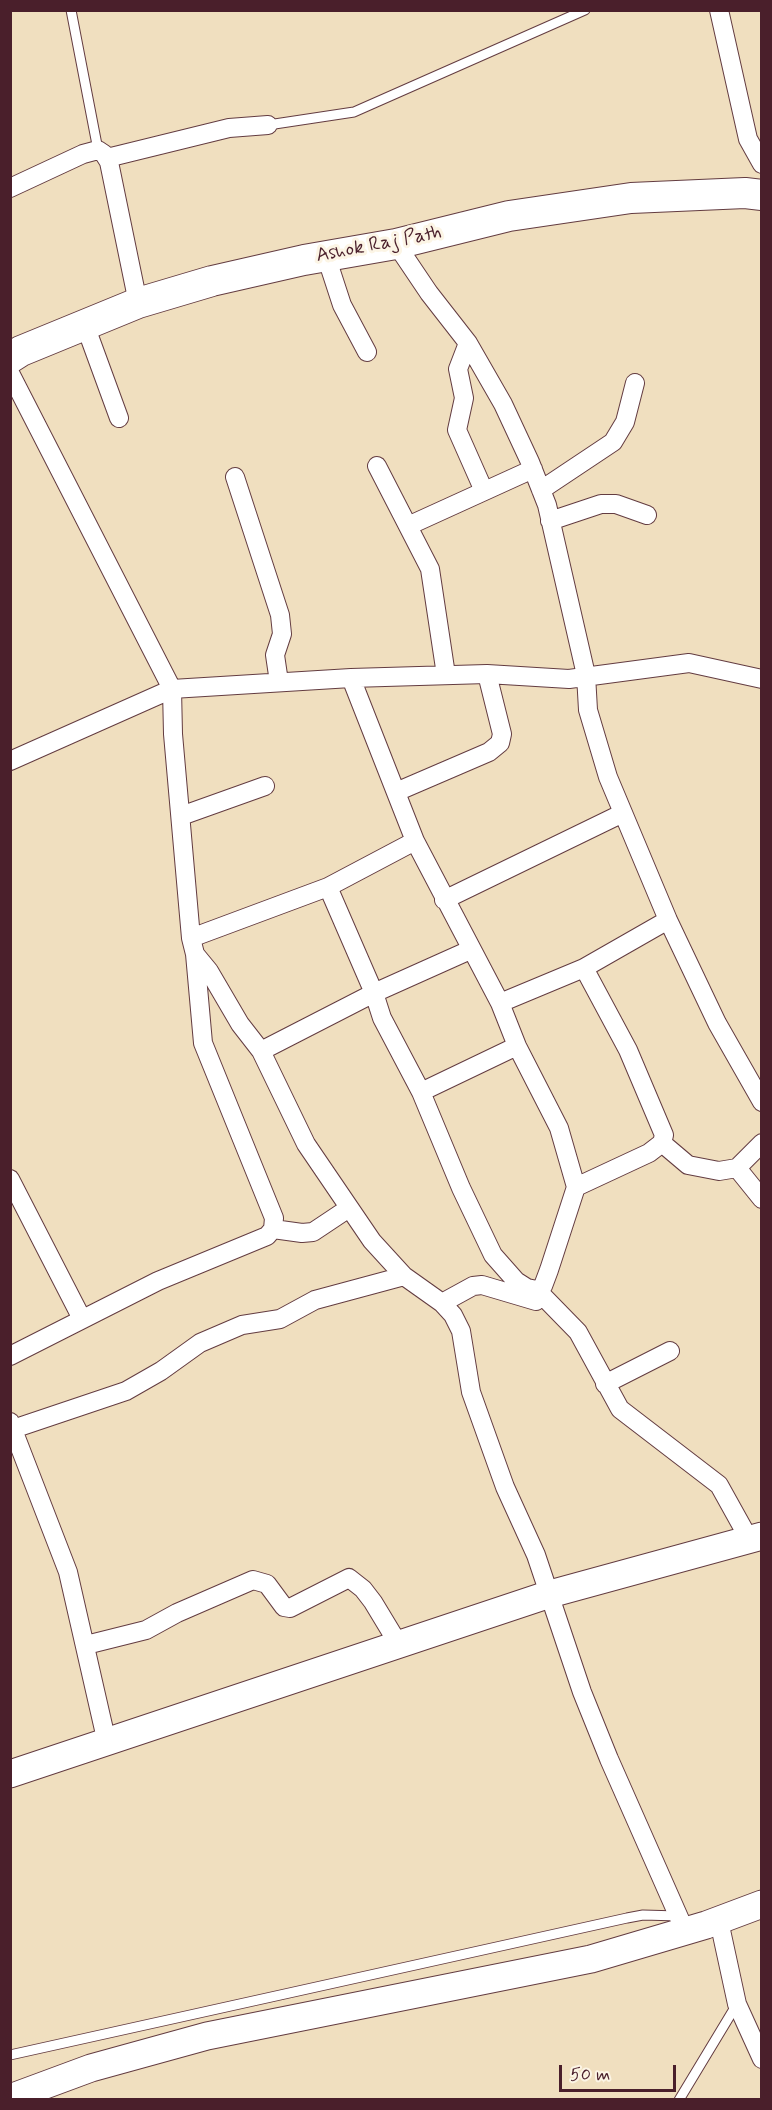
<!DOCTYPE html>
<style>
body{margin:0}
#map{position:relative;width:772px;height:2110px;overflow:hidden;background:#f0dfbf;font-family:Mynerve,sans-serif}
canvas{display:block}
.frame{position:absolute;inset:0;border:12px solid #4a1f2b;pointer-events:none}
.scale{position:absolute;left:559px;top:2065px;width:117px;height:27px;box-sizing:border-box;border:3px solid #4a1f2b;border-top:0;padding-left:8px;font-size:18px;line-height:21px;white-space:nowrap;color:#4a1f2b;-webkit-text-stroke:4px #fcf5e5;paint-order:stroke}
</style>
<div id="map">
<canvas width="772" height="2110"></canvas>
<div class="frame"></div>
<div class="scale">50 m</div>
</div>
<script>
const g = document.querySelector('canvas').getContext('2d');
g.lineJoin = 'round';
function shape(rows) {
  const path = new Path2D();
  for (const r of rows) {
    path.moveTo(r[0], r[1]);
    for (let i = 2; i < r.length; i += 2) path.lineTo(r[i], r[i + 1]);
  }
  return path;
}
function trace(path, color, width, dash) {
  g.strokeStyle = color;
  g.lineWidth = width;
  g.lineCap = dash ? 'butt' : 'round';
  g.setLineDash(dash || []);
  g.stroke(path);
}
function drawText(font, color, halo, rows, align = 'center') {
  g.font = font + ' Mynerve,sans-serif';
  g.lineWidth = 6;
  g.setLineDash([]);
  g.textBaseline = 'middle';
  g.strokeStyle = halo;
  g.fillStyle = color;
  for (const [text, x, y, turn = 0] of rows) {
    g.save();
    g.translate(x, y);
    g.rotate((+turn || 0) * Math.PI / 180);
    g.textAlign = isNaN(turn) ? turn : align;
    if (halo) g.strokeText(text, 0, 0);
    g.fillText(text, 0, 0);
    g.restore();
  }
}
const lane = shape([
 [71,10,98,150],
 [268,125,354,112,585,10],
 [10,2055,627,1918,643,1915,679,1916],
 [679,2100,737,2004]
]);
const street = shape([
 [719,10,748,139,762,164],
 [107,158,229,128,268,125],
 [10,188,83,154,98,150,104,154,109,162,138,303],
 [396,244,429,293,468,343,503,404,530,462,547,505,586,675,588,710,608,777,668,920,717,1023,762,1102],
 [326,256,342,305,367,352],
 [85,325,119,418],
 [468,343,458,369,464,398,457,430,484,491],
 [10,373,172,689,173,734,191,938,195,954,203,1043,274,1218,273,1229,267,1236,158,1281,10,1356],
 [377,466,430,569,446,675],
 [235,477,280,615,282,634,275,655,279,682],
 [541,490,613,442,625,422,635,383],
 [550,521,601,504,616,504,647,515],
 [410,525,533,469],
 [351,678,415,841,500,1003,517,1046,559,1128,576,1187,549,1270,543,1286,537,1290,527,1288,516,1281,493,1255,461,1188,421,1092,382,1018,374,993,328,887,415,841],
 [10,761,172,689,351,678,487,674,569,679,689,663,762,679],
 [396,792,489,752,500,743,502,734,487,674],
 [181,816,265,786],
 [444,900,621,814],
 [191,938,328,887],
 [195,954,209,971,240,1024,261,1051,374,993,470,950],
 [500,1003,584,968,668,920],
 [261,1051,306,1144,372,1241,404,1276,442,1303,453,1315,461,1331,471,1392,505,1487,536,1555,582,1692,609,1759,685,1931],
 [421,1092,517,1046],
 [662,1143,688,1165,719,1171,737,1168],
 [762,1143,737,1168,762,1199],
 [10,1179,82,1319],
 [576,1187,649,1153,662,1143,664,1135,628,1050,584,968],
 [273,1229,302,1233,313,1232,349,1208],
 [537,1290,578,1332,620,1409,719,1485,749,1539],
 [442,1303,473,1286,482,1285,536,1301],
 [605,1384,670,1351],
 [10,1422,68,1572,107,1743],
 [13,1429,126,1391,161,1371,200,1343,242,1325,280,1319,315,1300,404,1276],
 [86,1645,146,1630,177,1613,253,1580,267,1584,284,1607,290,1608,349,1578,363,1589,373,1602,399,1645],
 [719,1921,737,2004,762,2059]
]);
const secondary = shape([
 [10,1774,550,1594,762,1536],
 [10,2098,91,2068,207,2036,591,1959,706,1925,762,1904]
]);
const primary = shape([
 [10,358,21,351,138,303,212,281,304,260,396,244,509,216,631,198,745,193,762,195]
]);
const streetNames = [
 ["Ashok Raj Path",379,245,-11]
];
trace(lane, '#633c41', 11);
trace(street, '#633c41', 20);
trace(secondary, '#633c41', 29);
trace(primary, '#633c41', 32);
trace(lane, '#fff', 9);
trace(street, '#fff', 18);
trace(secondary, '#fff', 27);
trace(primary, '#fff', 30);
drawText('20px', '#4a1f2b', '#fcf5e5', streetNames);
</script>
